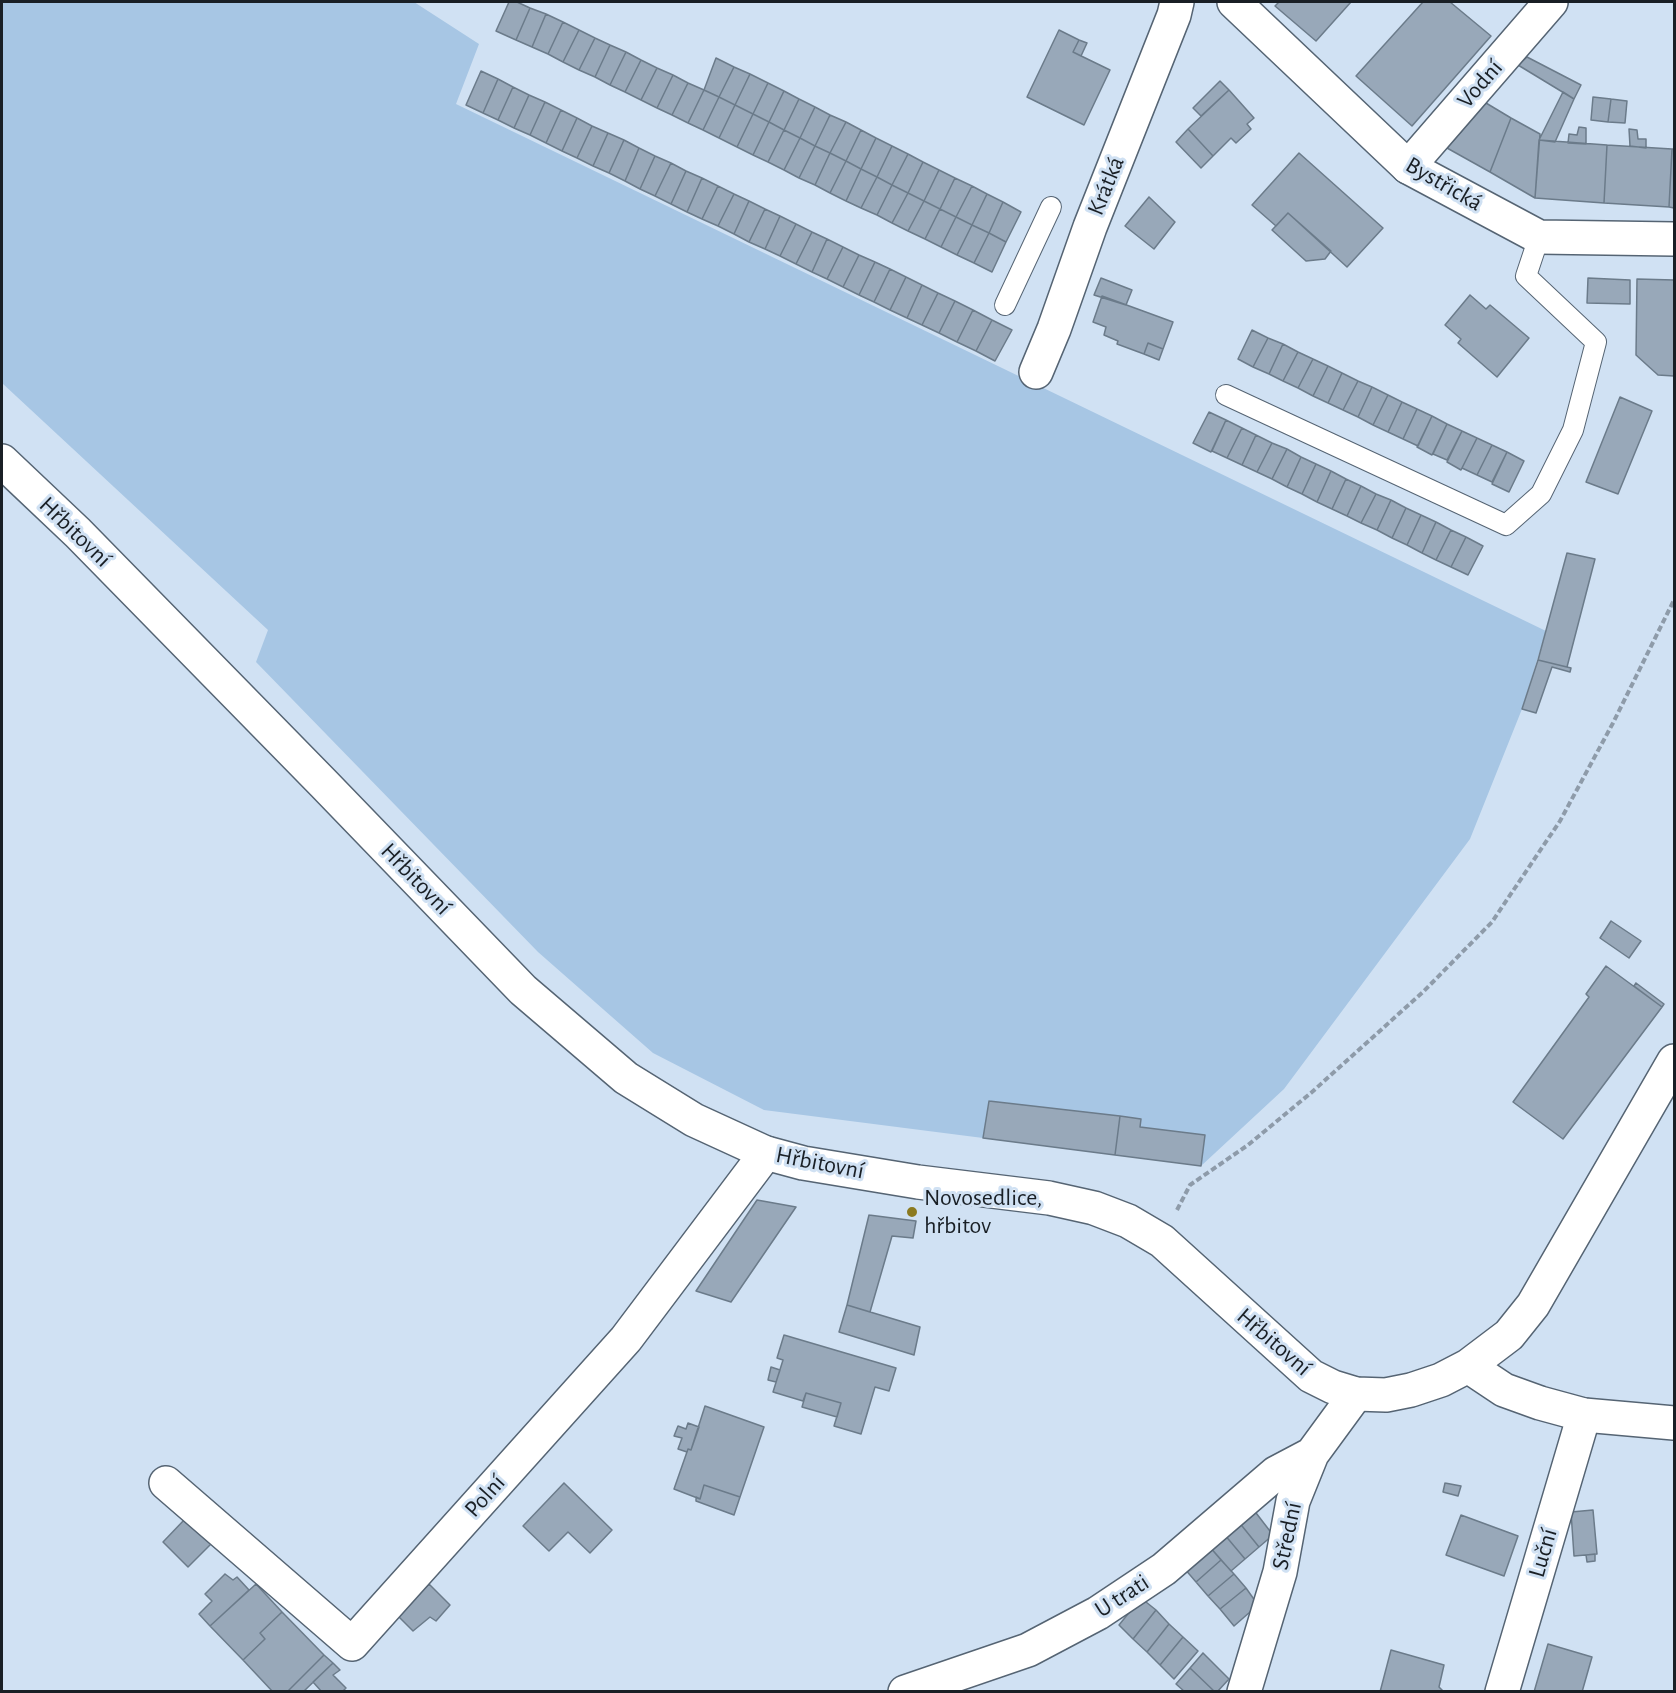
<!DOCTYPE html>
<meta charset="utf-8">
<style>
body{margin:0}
#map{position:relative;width:1676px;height:1693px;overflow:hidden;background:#d0e1f3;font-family:"Alegreya Sans",sans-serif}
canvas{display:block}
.frame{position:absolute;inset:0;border:3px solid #191f25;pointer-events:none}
</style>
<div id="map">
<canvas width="1676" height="1693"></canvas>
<div class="frame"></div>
</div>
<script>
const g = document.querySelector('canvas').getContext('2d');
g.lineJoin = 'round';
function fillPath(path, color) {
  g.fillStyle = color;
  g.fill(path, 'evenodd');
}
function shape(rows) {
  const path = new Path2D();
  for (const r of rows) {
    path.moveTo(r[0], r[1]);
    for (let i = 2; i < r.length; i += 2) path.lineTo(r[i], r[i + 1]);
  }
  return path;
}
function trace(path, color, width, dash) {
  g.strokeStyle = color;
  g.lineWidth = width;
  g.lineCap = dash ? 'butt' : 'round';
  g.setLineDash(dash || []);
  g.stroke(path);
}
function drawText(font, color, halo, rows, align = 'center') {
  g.font = font + ' "Alegreya Sans",sans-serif';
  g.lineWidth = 6;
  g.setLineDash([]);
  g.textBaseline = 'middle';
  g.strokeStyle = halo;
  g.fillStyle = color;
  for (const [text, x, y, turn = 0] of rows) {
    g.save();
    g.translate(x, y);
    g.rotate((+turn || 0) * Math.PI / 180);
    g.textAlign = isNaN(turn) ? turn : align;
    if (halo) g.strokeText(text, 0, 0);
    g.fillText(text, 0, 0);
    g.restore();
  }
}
const green = shape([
 [2,2,414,2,479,44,456,104,1546,631,1522,709,1470,839,1284,1089,1201,1166,1205,1135,1140,1127,1141,1119,989,1101,983,1138,764,1110,653,1053,538,952,256,662,268,630,2,383]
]);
const building = shape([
 [509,2,517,2,530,8,516,40,496,31,509,2],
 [1279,2,1351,2,1316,41,1275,6,1279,2],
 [1423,2,1450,2,1491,36,1412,126,1356,76,1423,2],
 [530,8,546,14,532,47,516,40,530,8],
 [546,14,563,22,548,54,532,47,546,14],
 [563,22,579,30,563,62,548,54,563,22],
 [579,30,595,38,579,70,563,62,579,30],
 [1059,30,1079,40,1073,52,1110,70,1084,125,1027,97,1059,30],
 [595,38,610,45,595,77,579,70,595,38],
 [1079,40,1087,43,1081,56,1073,52,1079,40],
 [610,45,626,52,610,85,595,77,610,45],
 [626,52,641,60,625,92,610,85,626,52],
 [1527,57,1581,85,1574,99,1518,65,1527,57],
 [716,58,734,67,719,97,704,90,716,58],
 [641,60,657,68,641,100,625,92,641,60],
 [734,67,750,74,735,105,719,97,734,67],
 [657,68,673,75,657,108,641,100,657,68],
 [481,71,498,79,483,113,466,105,481,71],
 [750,74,768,83,753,114,735,105,750,74],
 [673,75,688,83,672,115,657,108,673,75],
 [498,79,513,87,498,120,483,113,498,79],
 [1220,81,1229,90,1201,116,1193,108,1220,81],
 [688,83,704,90,688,123,672,115,688,83],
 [768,83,784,91,769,122,753,114,768,83],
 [513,87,529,95,514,128,498,120,513,87],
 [704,90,719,97,703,130,688,123,704,90],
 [1229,90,1254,118,1247,124,1251,129,1236,143,1231,138,1213,156,1188,129,1229,90],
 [784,91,799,99,784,130,769,122,784,91],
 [1563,92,1574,99,1555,142,1539,140,1563,92],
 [529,95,545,102,530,135,514,128,529,95],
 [719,97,735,105,719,138,703,130,719,97],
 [1593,97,1611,99,1608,122,1591,120,1593,97],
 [799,99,815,107,800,138,784,130,799,99],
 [1611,99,1627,101,1625,123,1608,122,1611,99],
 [545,102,561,110,546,143,530,135,545,102],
 [1486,103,1511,118,1490,172,1447,148,1486,103],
 [735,105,753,114,737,147,719,138,735,105],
 [815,107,830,115,815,146,800,138,815,107],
 [561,110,577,118,562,151,546,143,561,110],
 [753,114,769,122,753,155,737,147,753,114],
 [830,115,846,122,830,153,815,146,830,115],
 [577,118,592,126,577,158,562,151,577,118],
 [1511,118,1540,134,1535,198,1490,172,1511,118],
 [769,122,784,130,768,162,753,155,769,122],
 [846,122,861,130,846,161,830,153,846,122],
 [592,126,608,133,593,166,577,158,592,126],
 [1579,127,1586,128,1586,144,1568,143,1569,134,1577,135,1579,127],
 [1188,129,1213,156,1201,168,1176,142,1188,129],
 [1629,129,1637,130,1638,139,1646,139,1646,148,1630,146,1629,129],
 [784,130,800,138,784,170,768,162,784,130],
 [861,130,876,138,861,169,846,161,861,130],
 [608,133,624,140,609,173,593,166,608,133],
 [800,138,815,146,799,178,784,170,800,138],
 [876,138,892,146,877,177,861,169,876,138],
 [624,140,639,148,625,181,609,173,624,140],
 [1539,140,1607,145,1604,203,1535,198,1539,140],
 [1607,145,1672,149,1669,207,1604,203,1607,145],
 [815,146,830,153,815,185,799,178,815,146],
 [892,146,908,154,892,185,877,177,892,146],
 [639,148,655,156,640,189,625,181,639,148],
 [1672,149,1674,149,1674,208,1669,207,1672,149],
 [830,153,846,161,830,193,815,185,830,153],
 [1299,153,1383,228,1347,267,1288,213,1276,226,1252,205,1299,153],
 [908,154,923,162,908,193,892,185,908,154],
 [655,156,671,163,655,196,640,189,655,156],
 [846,161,861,169,846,201,830,193,846,161],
 [923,162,939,170,924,201,908,193,923,162],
 [671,163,686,171,671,204,655,196,671,163],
 [861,169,877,177,861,208,846,201,861,169],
 [939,170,955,178,940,209,924,201,939,170],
 [686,171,702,178,687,212,671,204,686,171],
 [877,177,892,185,877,215,861,208,877,177],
 [702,178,718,186,702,219,687,212,702,178],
 [955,178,972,186,956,217,940,209,955,178],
 [892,185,908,193,892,223,877,215,892,185],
 [718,186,734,194,718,226,702,219,718,186],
 [972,186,987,194,972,225,956,217,972,186],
 [908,193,924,201,908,231,892,223,908,193],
 [734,194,749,201,734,234,718,226,734,194],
 [987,194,1003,202,989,233,972,225,987,194],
 [1149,197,1175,222,1154,249,1125,226,1149,197],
 [749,201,765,209,749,242,734,234,749,201],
 [924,201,940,209,925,239,908,231,924,201],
 [1003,202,1021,212,1006,242,989,233,1003,202],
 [765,209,780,216,765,249,749,242,765,209],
 [940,209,956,217,941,247,925,239,940,209],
 [1288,213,1331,251,1325,259,1306,261,1272,230,1288,213],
 [780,216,796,224,780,256,765,249,780,216],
 [956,217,972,225,957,255,941,247,956,217],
 [796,224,812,232,796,264,780,256,796,224],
 [972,225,989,233,974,263,957,255,972,225],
 [812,232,827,239,812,272,796,264,812,232],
 [989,233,1006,242,992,272,974,263,989,233],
 [827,239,843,247,827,279,812,272,827,239],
 [843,247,859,255,843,287,827,279,843,247],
 [859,255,875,262,859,295,843,287,859,255],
 [875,262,890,269,874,302,859,295,875,262],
 [890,269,906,277,890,310,874,302,890,269],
 [906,277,922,285,907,318,890,310,906,277],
 [1101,278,1132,290,1126,305,1094,295,1101,278],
 [1588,278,1630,280,1630,304,1587,303,1588,278],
 [1637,279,1674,280,1674,376,1658,375,1636,355,1637,279],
 [922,285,938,293,922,325,907,318,922,285],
 [938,293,955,301,939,333,922,325,938,293],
 [1470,295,1486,309,1490,305,1529,338,1497,377,1458,343,1461,339,1445,325,1470,295],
 [1102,296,1173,322,1163,349,1148,343,1144,354,1117,344,1118,341,1104,335,1106,327,1093,322,1102,296],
 [955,301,973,310,957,342,939,333,955,301],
 [973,310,992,320,976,351,957,342,973,310],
 [992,320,1012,330,995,361,976,351,992,320],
 [1252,330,1268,338,1253,367,1238,359,1252,330],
 [1268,338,1283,344,1269,374,1253,367,1268,338],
 [1148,343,1163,349,1159,360,1144,354,1148,343],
 [1283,344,1298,352,1283,381,1269,374,1283,344],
 [1298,352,1313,359,1298,388,1283,381,1298,352],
 [1313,359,1328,366,1313,396,1298,388,1313,359],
 [1328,366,1342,373,1328,403,1313,396,1328,366],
 [1342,373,1358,381,1343,410,1328,403,1342,373],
 [1358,381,1372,387,1358,417,1343,410,1358,381],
 [1372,387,1388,395,1373,425,1358,417,1372,387],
 [1388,395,1402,402,1388,432,1373,425,1388,395],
 [1620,397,1652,411,1618,494,1586,482,1620,397],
 [1402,402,1417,409,1403,439,1388,432,1402,402],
 [1417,409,1432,416,1418,446,1403,439,1417,409],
 [1209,412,1226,420,1211,452,1193,443,1209,412],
 [1432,416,1447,424,1432,455,1417,447,1432,416],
 [1226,420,1242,428,1227,458,1212,451,1226,420],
 [1447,424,1462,431,1447,460,1433,454,1447,424],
 [1242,428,1256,435,1242,465,1227,458,1242,428],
 [1462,431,1477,438,1461,470,1447,462,1462,431],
 [1256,435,1272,443,1257,472,1242,465,1256,435],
 [1477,438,1492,445,1477,475,1462,468,1477,438],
 [1272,443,1287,449,1272,479,1257,472,1272,443],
 [1492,445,1507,452,1492,482,1477,475,1492,445],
 [1287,449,1301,457,1287,487,1272,479,1287,449],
 [1507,452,1524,461,1509,492,1492,484,1507,452],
 [1301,457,1316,464,1302,494,1287,487,1301,457],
 [1316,464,1331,471,1317,502,1302,494,1316,464],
 [1331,471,1346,479,1332,509,1317,502,1331,471],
 [1346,479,1361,486,1347,516,1332,509,1346,479],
 [1361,486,1376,494,1361,523,1347,516,1361,486],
 [1376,494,1391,500,1377,530,1361,523,1376,494],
 [1391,500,1406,508,1392,538,1377,530,1391,500],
 [1406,508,1421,515,1407,545,1392,538,1406,508],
 [1421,515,1436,522,1422,553,1407,545,1421,515],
 [1436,522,1451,530,1436,560,1422,553,1436,522],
 [1451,530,1466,537,1451,567,1436,560,1451,530],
 [1466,537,1483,546,1468,575,1451,567,1466,537],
 [1567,553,1595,559,1567,667,1538,660,1567,553],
 [1538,660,1571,668,1570,672,1552,667,1536,713,1522,709,1538,660],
 [1611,921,1641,941,1629,958,1600,938,1611,921],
 [1606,966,1662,1007,1563,1139,1513,1102,1589,997,1586,994,1606,966],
 [1636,983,1664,1004,1662,1007,1634,986,1636,983],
 [989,1101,1120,1116,1115,1155,983,1138,989,1101],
 [1120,1116,1141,1119,1140,1127,1205,1135,1201,1166,1115,1155,1120,1116],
 [757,1200,796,1207,731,1302,696,1291,757,1200],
 [869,1215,916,1221,913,1238,892,1236,870,1312,847,1305,869,1215],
 [847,1305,920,1327,914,1355,839,1332,847,1305],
 [784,1335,896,1368,889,1391,875,1387,861,1434,834,1426,841,1403,806,1393,803,1401,773,1392,783,1360,777,1358,784,1335],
 [771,1367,780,1370,776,1382,768,1380,771,1367],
 [806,1393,841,1403,837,1417,802,1407,806,1393],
 [705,1406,764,1427,740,1497,704,1485,700,1499,674,1489,688,1449,691,1450,705,1406],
 [688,1423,699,1427,691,1450,688,1449,687,1452,678,1449,682,1438,674,1436,678,1426,686,1429,688,1423],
 [564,1483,612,1530,590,1553,568,1532,549,1551,523,1526,564,1483],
 [1445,1483,1461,1486,1458,1496,1443,1492,1445,1483],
 [704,1485,740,1497,734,1515,696,1501,696,1497,700,1499,704,1485],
 [1253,1509,1273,1535,1259,1547,1238,1521,1253,1509],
 [1593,1510,1597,1554,1574,1556,1571,1512,1593,1510],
 [1461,1515,1518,1536,1504,1576,1446,1555,1461,1515],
 [185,1519,211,1544,188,1567,163,1542,185,1519],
 [1238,1521,1259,1547,1245,1559,1224,1534,1238,1521],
 [1224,1534,1245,1559,1231,1571,1209,1546,1224,1534],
 [1209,1546,1221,1560,1196,1582,1184,1568,1209,1546],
 [1595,1554,1595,1561,1587,1562,1586,1555,1595,1554],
 [1221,1560,1234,1574,1208,1596,1196,1582,1221,1560],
 [225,1574,233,1580,237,1577,249,1590,210,1626,199,1614,212,1601,205,1594,225,1574],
 [1234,1574,1246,1588,1220,1609,1208,1596,1234,1574],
 [256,1584,282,1612,260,1633,265,1639,243,1660,210,1626,256,1584],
 [429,1584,450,1605,436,1621,430,1617,413,1631,397,1615,429,1584],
 [1246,1588,1258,1605,1234,1626,1220,1609,1246,1588],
 [1141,1598,1156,1610,1133,1639,1119,1625,1141,1598],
 [1156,1610,1169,1624,1147,1652,1133,1639,1156,1610],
 [282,1612,324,1655,287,1692,273,1692,243,1660,265,1639,260,1633,282,1612],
 [1169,1624,1183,1637,1160,1665,1147,1652,1169,1624],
 [1183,1637,1198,1651,1174,1679,1160,1665,1183,1637],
 [1548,1644,1592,1657,1582,1692,1534,1692,1548,1644],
 [1391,1650,1444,1665,1439,1687,1444,1692,1380,1692,1391,1650],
 [1203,1653,1229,1679,1217,1692,1215,1692,1190,1668,1203,1653],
 [324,1655,333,1663,303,1692,287,1692,324,1655],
 [333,1663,340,1670,333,1675,346,1688,342,1692,322,1692,313,1682,333,1663],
 [1190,1668,1215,1692,1185,1692,1176,1684,1190,1668]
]);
const path = shape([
 [1177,1210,1190,1185,1248,1145,1312,1092,1423,992,1492,922,1560,821,1613,723,1674,600]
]);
const lane = shape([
 [1005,305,1051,207],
 [1226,395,1506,525,1541,494,1573,430,1596,342,1526,276,1539,237]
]);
const street = shape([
 [1408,167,1551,2],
 [1036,372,1054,329,1090,227,1174,15,1177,2],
 [166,1483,352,1644,626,1339,766,1153],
 [905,1692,1028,1650,1098,1613,1164,1569,1276,1473,1312,1454],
 [1244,1692,1280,1572,1293,1501,1312,1454,1356,1394],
 [1502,1692,1584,1415]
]);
const secondary = shape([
 [1234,2,1408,167,1539,237,1674,239],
 [2,461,78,533,324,784,523,990,626,1078,694,1120,766,1153,803,1163,918,1182,1049,1198,1094,1208,1128,1221,1162,1241,1311,1376,1333,1387,1356,1394,1386,1395,1411,1390,1441,1380,1468,1366,1509,1335,1533,1305,1674,1061],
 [1468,1366,1504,1390,1540,1403,1584,1415,1674,1423]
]);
const markers = [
 [912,1212,6,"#8b7a20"]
];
const streetNames = [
 ["Vodní",1480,84,-49],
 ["Bystřická",1444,184,30],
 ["Krátká",1106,186,-68],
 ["Hřbitovní",75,532,44],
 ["Hřbitovní",416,879,46],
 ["Hřbitovní",820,1163,11],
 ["Hřbitovní",1274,1342,41],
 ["Polní",485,1496,-48],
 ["Střední",1287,1536,-78],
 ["Luční",1543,1553,-74],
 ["U trati",1122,1596,-33]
];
const poiNames = [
 ["Novosedlice,",924,1198],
 ["hřbitov",924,1226]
];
fillPath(green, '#a7c6e4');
fillPath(building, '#98a8b9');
trace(building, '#6b7b8a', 1.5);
trace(lane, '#556473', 22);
trace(street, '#556473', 36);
trace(secondary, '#556473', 36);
trace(path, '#8e9ba9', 4, [6, 3]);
trace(lane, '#fff', 20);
trace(street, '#fff', 33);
trace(secondary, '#fff', 33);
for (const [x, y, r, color] of markers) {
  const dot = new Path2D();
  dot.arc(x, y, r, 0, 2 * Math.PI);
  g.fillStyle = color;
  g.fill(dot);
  trace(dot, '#d0e1f3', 2);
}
drawText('24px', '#191f25', '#d0e1f3', streetNames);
drawText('24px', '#191f25', '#d0e1f3', poiNames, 'left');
</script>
